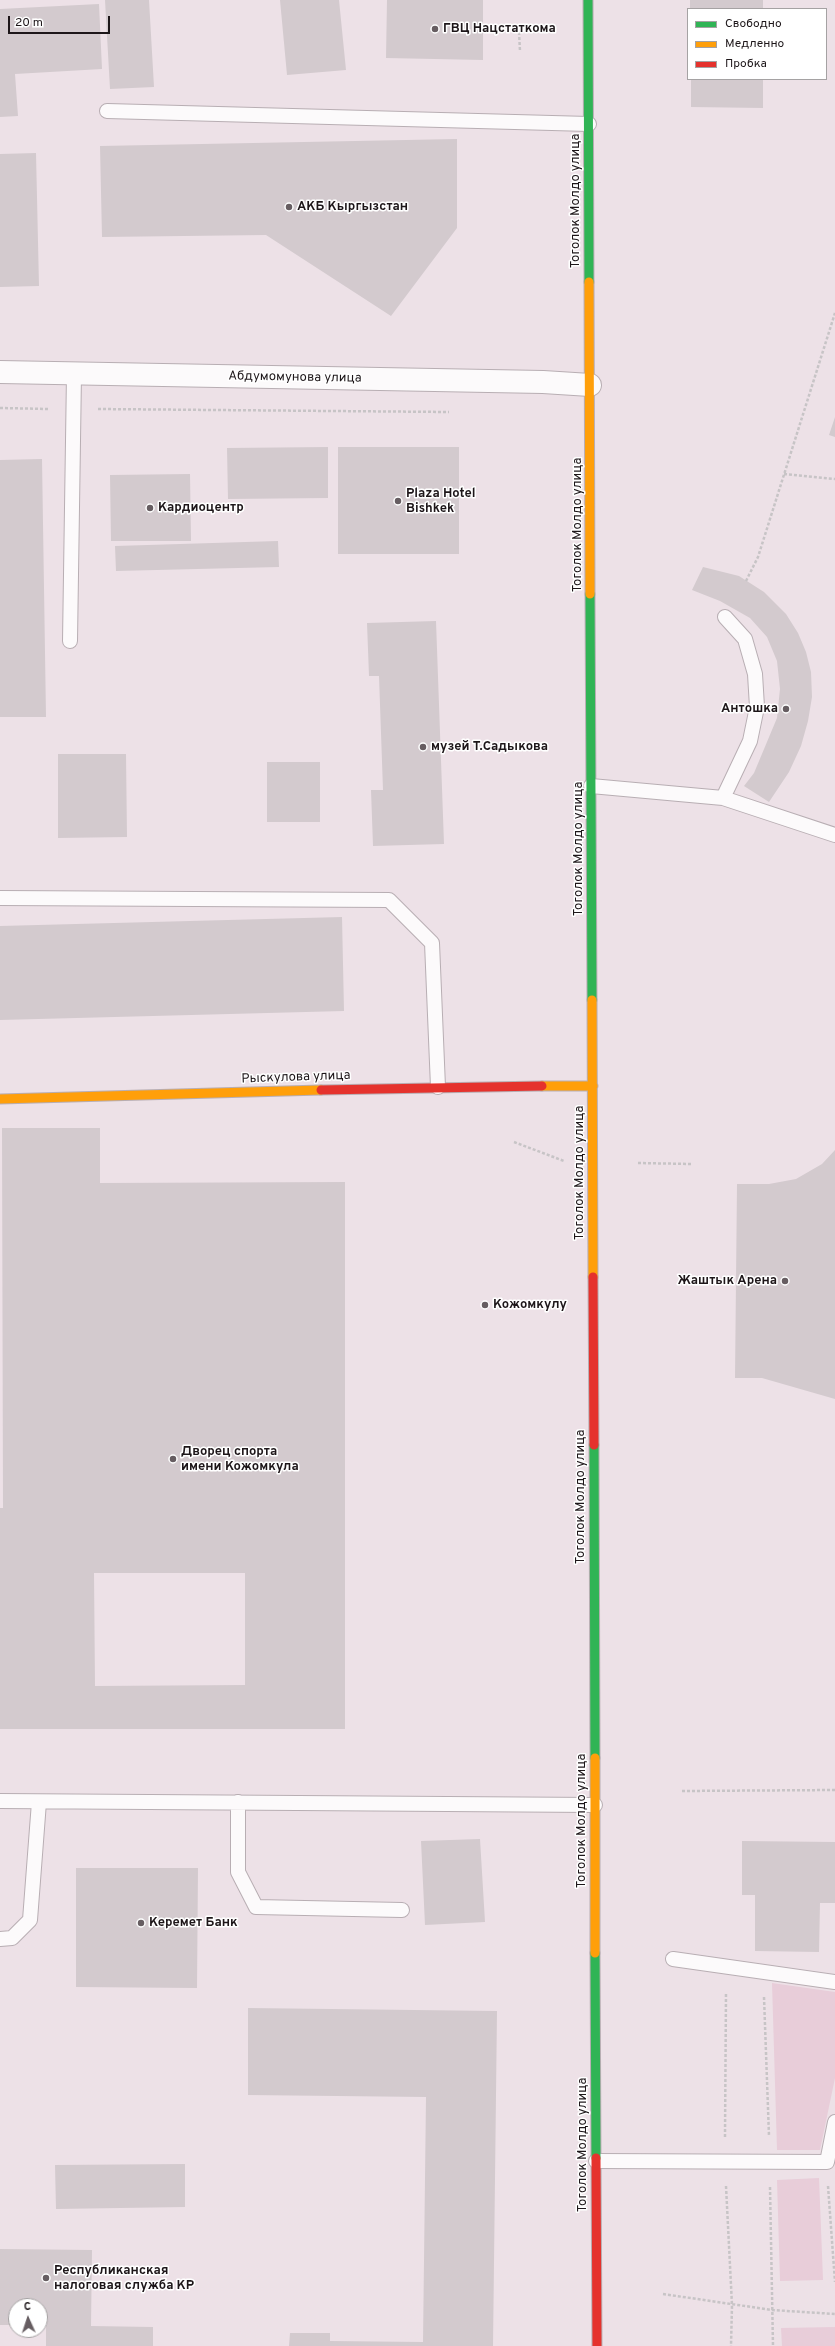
<!DOCTYPE html>
<meta charset="utf-8">
<style>
body{margin:0}
#map{position:relative;width:835px;height:2346px;overflow:hidden;background:#ede1e7;font-family:Overpass,sans-serif}
canvas{display:block}
.legend{position:absolute;left:687px;top:8px;width:140px;height:72px;box-sizing:border-box;background:#fff;border:1px solid #a5a2a3;margin:0;padding:5px 7px;list-style:none;font-size:12px;color:#1d1619}
.legend li{display:flex;align-items:center;gap:8px;height:20px}
.legend b{width:20px;border:1px solid #a5a2a3}
.north{position:absolute;left:8px;top:2298px;width:40px;height:40px;box-sizing:border-box;background:#fff;border:1px solid #a5a2a3;border-radius:50%;rotate:357deg;font-size:11px;font-weight:700;line-height:16px;text-align:center;color:#1d1619}
.north::after{content:'';display:block;margin:auto;width:14px;height:18px;background:#665d61;clip-path:polygon(50% 0,100% 100%,50% 72%,0 100%)}
.scale{position:absolute;left:8px;top:16px;width:102px;height:18px;box-sizing:border-box;border:2px solid #1d1619;border-top:0;padding-left:5px;font-size:12px;line-height:14px;white-space:nowrap;color:#1d1619;-webkit-text-stroke:3px #fff;paint-order:stroke}
</style>
<div id="map">
<canvas width="835" height="2346"></canvas>
<ul class="legend">
<li><b style="height:5px;background:#30b455"></b>Свободно</li>
<li><b style="height:5px;background:#ff9f0a"></b>Медленно</li>
<li><b style="height:5px;background:#e5322d"></b>Пробка</li>
</ul>
<div class="north">С</div>
<div class="scale">20 m</div>
</div>
<script>
const g = document.querySelector('canvas').getContext('2d');
g.lineJoin = 'round';
function fillPath(path, color) {
  g.fillStyle = color;
  g.fill(path, 'evenodd');
}
function shape(rows) {
  const path = new Path2D();
  for (const r of rows) {
    path.moveTo(r[0], r[1]);
    for (let i = 2; i < r.length; i += 2) path.lineTo(r[i], r[i + 1]);
  }
  return path;
}
function trace(path, color, width, dash) {
  g.strokeStyle = color;
  g.lineWidth = width;
  g.lineCap = dash ? 'butt' : 'round';
  g.setLineDash(dash || []);
  g.stroke(path);
}
function drawText(font, color, halo, rows, align = 'center') {
  g.font = font + ' Overpass,sans-serif';
  g.lineWidth = 3;
  g.setLineDash([]);
  g.textBaseline = 'middle';
  g.strokeStyle = halo;
  g.fillStyle = color;
  for (const [text, x, y, turn = 0] of rows) {
    g.save();
    g.translate(x, y);
    g.rotate((+turn || 0) * Math.PI / 180);
    g.textAlign = isNaN(turn) ? turn : align;
    if (halo) g.strokeText(text, 0, 0);
    g.fillText(text, 0, 0);
    g.restore();
  }
}
const green = shape([
 [772,1983,835,1992,835,2078,820,2150,777,2150],
 [819,2178,823,2280,780,2281,777,2180],
 [835,2327,835,2346,782,2346,781,2328]
]);
const building = shape([
 [105,0,149,0,154,87,110,89],
 [280,0,339,0,346,70,287,75],
 [387,0,483,0,483,60,386,58],
 [690,0,763,0,763,9,690,9],
 [99,4,102,69,15,74,18,116,0,117,0,9],
 [691,79,763,79,763,108,691,107],
 [457,139,457,228,391,316,266,235,102,237,100,146],
 [36,153,39,286,0,287,0,154],
 [835,417,835,437,829,435],
 [328,447,328,498,228,499,227,448],
 [338,447,459,447,459,554,338,554],
 [42,459,46,717,0,717,0,460],
 [190,474,191,541,111,541,110,475],
 [278,541,279,567,116,571,115,546],
 [703,567,739,576,764,592,786,614,798,633,806,652,811,672,812,697,808,721,801,746,789,772,769,802,744,786,754,773,777,718,780,689,777,661,767,637,750,618,720,601,692,590],
 [436,621,444,844,373,846,371,790,383,790,379,676,369,676,367,623],
 [58,754,126,754,127,837,58,838],
 [267,762,320,762,320,822,267,822],
 [342,917,344,1011,0,1020,0,926],
 [2,1128,100,1128,100,1183,345,1182,345,1729,0,1729,0,1508,3,1508],
 [94,1573,245,1573,245,1685,95,1686],
 [835,1150,835,1399,762,1378,735,1378,737,1184,769,1184,796,1179,822,1164],
 [480,1839,485,1922,425,1925,421,1841],
 [742,1841,835,1842,835,1903,820,1903,819,1952,755,1951,755,1895,742,1895],
 [76,1868,198,1868,197,1988,76,1987],
 [248,2008,497,2011,493,2346,289,2346,290,2333,330,2333,330,2341,423,2342,426,2097,248,2095],
 [185,2164,185,2207,56,2209,55,2165],
 [0,2249,92,2250,91,2326,153,2327,153,2346,46,2346,46,2326,40,2326,40,2306,16,2306,16,2325,0,2325]
]);
const path = shape([
 [519,32,520,51],
 [0,408,49,409],
 [98,409,449,412],
 [784,474,835,479],
 [746,581,758,557,835,313],
 [514,1142,564,1161],
 [638,1163,691,1164],
 [682,1791,835,1790],
 [764,1997,769,2136],
 [725,2137,726,1992],
 [726,2186,732,2305,731,2346],
 [828,2186,835,2282],
 [770,2187,773,2346],
 [663,2294,772,2310,835,2314]
]);
const lane = shape([
 [107,111,589,124],
 [70,641,74,374],
 [591,786,723,798,835,835],
 [723,798,750,741,757,707,755,674,745,639,725,617],
 [0,898,389,900,432,943,438,1087],
 [0,1801,595,1805],
 [238,1802,238,1872,256,1907,402,1910],
 [0,1939,12,1938,30,1920,39,1802],
 [673,1959,835,1982],
 [596,2161,827,2162,835,2122]
]);
const street = shape([
 [0,372,543,382,590,385]
]);
const fast = shape([
 [588,0,589,282],
 [590,594,592,1000],
 [594,1445,595,1758],
 [595,1953,596,2158]
]);
const slow = shape([
 [589,282,590,594],
 [592,1000,593,1277],
 [542,1086,593,1086],
 [0,1099,321,1090],
 [595,1758,595,1953]
]);
const jam = shape([
 [321,1090,542,1086],
 [593,1277,594,1445],
 [596,2158,597,2346]
]);
const markers = [
 [435,29,4,"#665d61"],
 [289,207,4,"#665d61"],
 [398,501,4,"#665d61"],
 [150,508,4,"#665d61"],
 [786,709,4,"#665d61"],
 [423,747,4,"#665d61"],
 [785,1281,4,"#665d61"],
 [485,1305,4,"#665d61"],
 [173,1459,4,"#665d61"],
 [141,1923,4,"#665d61"],
 [46,2278,4,"#665d61"]
];
const poiNames = [
 ["ГВЦ Нацстаткома",443,29],
 ["АКБ Кыргызстан",297,207],
 ["Plaza Hotel",406,494],
 ["Bishkek",406,509],
 ["Кардиоцентр",158,508],
 ["Антошка",778,709,"right"],
 ["музей Т.Садыкова",431,747],
 ["Жаштык Арена",777,1281,"right"],
 ["Кожомкулу",493,1305],
 ["Дворец спорта",181,1452],
 ["имени Кожомкула",181,1467],
 ["Керемет Банк",149,1923],
 ["Республиканская",54,2271],
 ["налоговая служба КР",54,2286]
];
const streetNames = [
 ["Тоголок Молдо улица",576,201,-90],
 ["Абдумомунова улица",295,378,1],
 ["Тоголок Молдо улица",578,525,-90],
 ["Тоголок Молдо улица",579,849,-90],
 ["Рыскулова улица",296,1078,-2],
 ["Тоголок Молдо улица",580,1173,-90],
 ["Тоголок Молдо улица",581,1497,-90],
 ["Тоголок Молдо улица",582,1821,-90],
 ["Тоголок Молдо улица",583,2145,-90]
];
fillPath(green, '#e8cdd9');
fillPath(building, '#d3cace');
trace(lane, '#b8aeb3', 16);
trace(street, '#b8aeb3', 24);
trace(fast, '#b8aeb3', 11);
trace(slow, '#b8aeb3', 11);
trace(jam, '#b8aeb3', 11);
trace(path, '#c7c4c6', 2.5, [3, 2]);
trace(lane, '#fcfafb', 14);
trace(street, '#fcfafb', 22);
trace(fast, '#30b455', 9);
trace(slow, '#ff9f0a', 9);
trace(jam, '#e5322d', 9);
for (const [x, y, r, color] of markers) {
  const dot = new Path2D();
  dot.arc(x, y, r, 0, 2 * Math.PI);
  g.fillStyle = color;
  g.fill(dot);
  trace(dot, '#fff', 1.5);
}
drawText('bold 13px', '#1d1619', '#fff', poiNames, 'left');
drawText('13px', '#1d1619', '#fff', streetNames);
</script>
